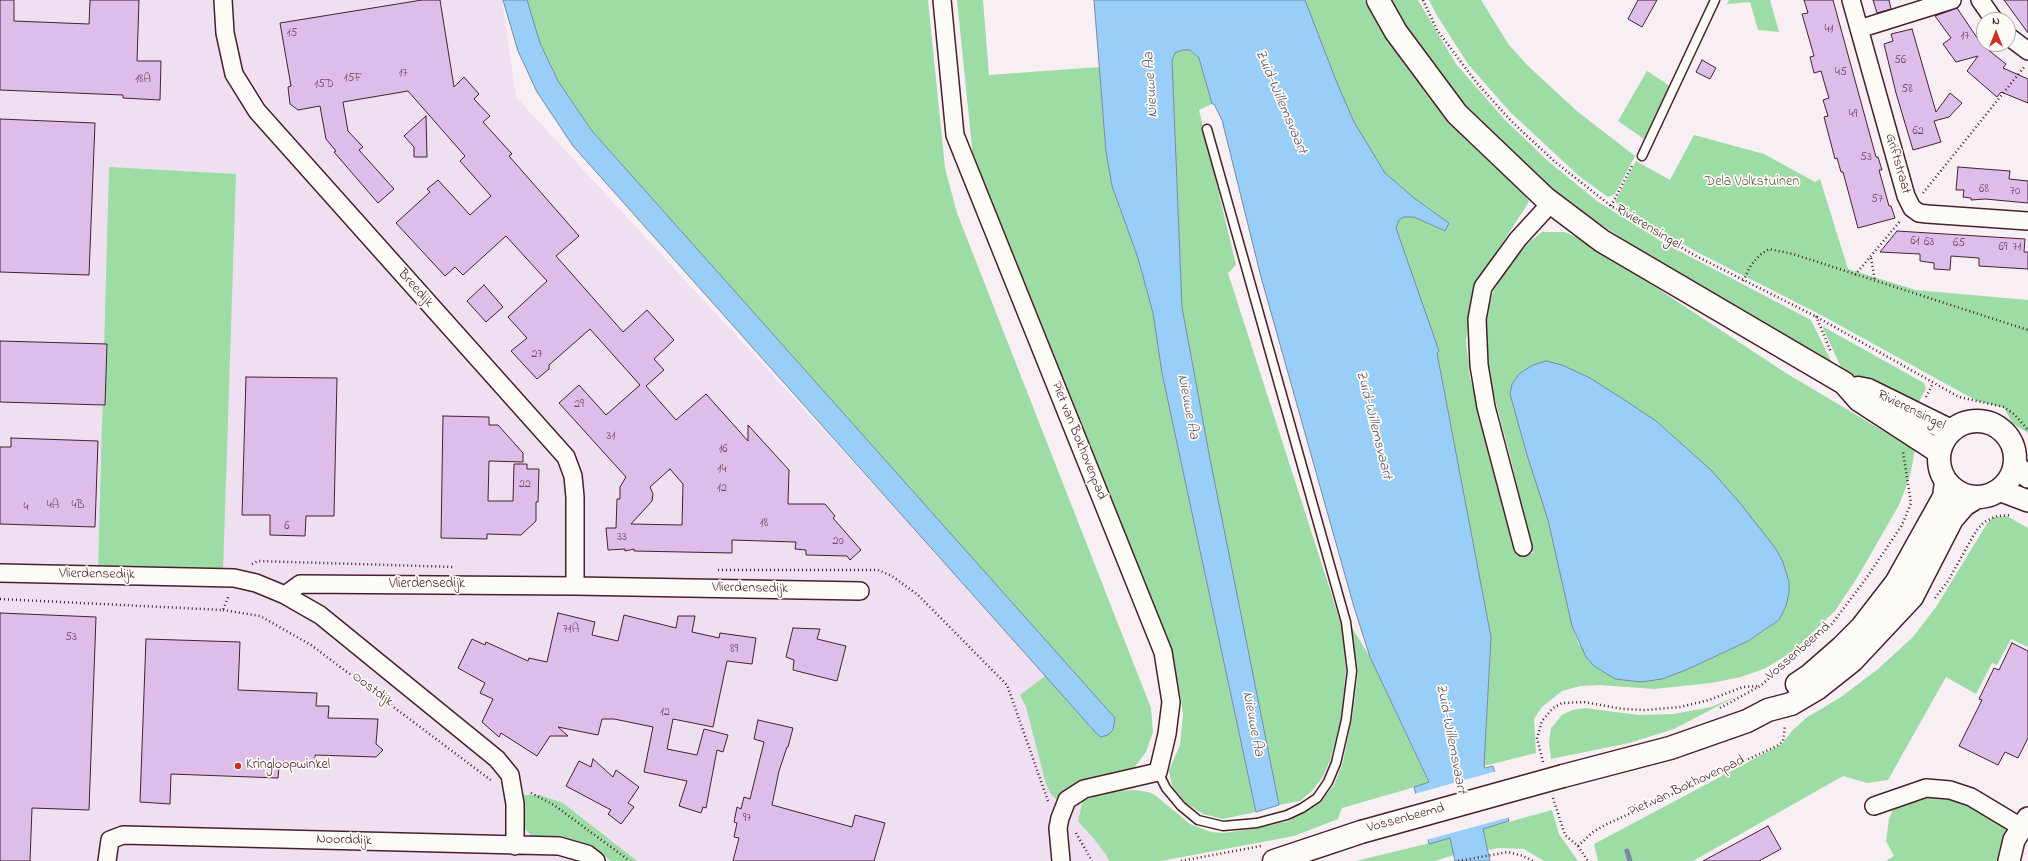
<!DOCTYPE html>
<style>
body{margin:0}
#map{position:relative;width:2028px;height:861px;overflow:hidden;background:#f7eff4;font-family:"Indie Flower",sans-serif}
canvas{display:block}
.north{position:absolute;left:1976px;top:12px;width:40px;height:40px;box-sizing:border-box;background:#fdfcf7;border:1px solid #b5a4a5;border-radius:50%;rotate:0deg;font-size:11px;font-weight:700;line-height:16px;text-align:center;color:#4a1f2b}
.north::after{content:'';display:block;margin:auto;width:14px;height:18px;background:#c8321e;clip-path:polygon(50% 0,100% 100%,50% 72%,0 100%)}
</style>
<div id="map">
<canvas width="2028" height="861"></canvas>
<div class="north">N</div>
</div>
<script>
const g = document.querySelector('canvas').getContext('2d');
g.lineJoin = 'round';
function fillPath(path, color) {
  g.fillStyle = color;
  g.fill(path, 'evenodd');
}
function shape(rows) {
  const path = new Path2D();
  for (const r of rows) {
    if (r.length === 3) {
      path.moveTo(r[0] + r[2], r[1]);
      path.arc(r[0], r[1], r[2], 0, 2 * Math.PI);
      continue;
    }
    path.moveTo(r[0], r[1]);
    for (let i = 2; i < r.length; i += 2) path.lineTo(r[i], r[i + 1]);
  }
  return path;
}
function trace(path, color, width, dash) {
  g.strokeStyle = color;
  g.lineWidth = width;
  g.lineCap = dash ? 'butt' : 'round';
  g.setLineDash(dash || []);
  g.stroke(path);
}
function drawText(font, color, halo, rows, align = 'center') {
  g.font = font + ' "Indie Flower",sans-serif';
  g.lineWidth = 3.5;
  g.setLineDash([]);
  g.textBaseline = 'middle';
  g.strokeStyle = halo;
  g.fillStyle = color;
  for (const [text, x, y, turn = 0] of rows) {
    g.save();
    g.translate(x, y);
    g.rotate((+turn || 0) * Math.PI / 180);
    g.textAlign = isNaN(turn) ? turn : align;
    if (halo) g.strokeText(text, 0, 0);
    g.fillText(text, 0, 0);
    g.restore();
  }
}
const built = shape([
 [0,0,502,0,516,97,1113,744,1168,861,0,861]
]);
const green = shape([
 [527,0,928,0,945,168,957,213,1151,708,1153,732,1146,752,1134,768,1082,781,1068,788,1058,801,1051,794,1046,784,1026,707,1020,695,1045,676,1101,737,1108,735,1113,730,592,131,558,81,540,43],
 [957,0,983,0,989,75,1099,67,1106,152,1112,186,1138,258,1153,313,1162,373,1256,812,1223,819,1203,814,1186,803,1172,786,1169,770,1180,745,1183,714,1180,692,974,167],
 [1305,0,1364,0,1390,43,1443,112,1479,152,1525,195,1529,202,1474,286,1466,340,1470,378,1513,531,1516,556,1533,553,1510,456,1487,369,1485,317,1494,290,1503,275,1528,243,1542,232,1564,232,1582,239,1786,373,1915,450,1910,476,1899,505,1857,578,1835,611,1793,651,1766,668,1741,677,1711,683,1654,689,1600,685,1580,686,1562,691,1542,707,1534,719,1536,753,1484,766,1491,637,1437,352,1439,352,1396,228,1399,220,1404,217,1414,217,1444,231,1449,223,1414,198,1385,173,1354,122,1337,83],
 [1590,378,1656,421,1740,503,1789,582,1786,606,1779,620,1765,630,1748,641,1686,670,1662,679,1579,645,1572,626,1548,520,1527,455,1510,394],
 [1389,0,1418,0,1456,64,1505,120,1548,161,1597,201,1664,243,1811,320,1836,371,1690,283,1564,200,1524,165,1482,124,1446,82,1416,42],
 [1429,0,1481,0,1509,45,1527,65,1578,112,1635,156,1615,194,1608,197,1579,176,1510,112,1468,64,1436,14],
 [1729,0,1770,0,1779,32,1758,30,1750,2,1727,4],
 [1182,50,1190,50,1199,58,1212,104,1199,110,1236,265,1228,273,1342,627,1346,670,1341,720,1330,761,1322,778,1312,791,1300,801,1279,805,1210,459,1182,307,1172,61,1175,53],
 [1647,71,1670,86,1644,139,1618,121],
 [1694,135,1764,154,1815,182,1820,179,1848,269,1916,290,2028,300,2028,433,2013,424,2004,408,1977,401,1821,315,1697,252,1632,215,1615,202,1636,161,1670,180],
 [109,167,236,174,223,573,98,571],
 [1822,326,1924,383,1926,389,1916,407,1845,376],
 [2007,516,2028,528,2028,647,2011,639,1997,665,1992,663,1976,694,1946,677,1888,780,1867,783,1843,776,1693,861,1598,861,1594,844,1782,744,1791,732,1806,718,1841,697,1878,669,1913,637,1936,607,1988,522,1994,517],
 [1351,626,1370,657,1429,783,1342,808,1338,819,1294,836,1161,861,1109,861,1107,856,1094,839,1078,821,1083,800,1117,791,1135,790,1148,792,1155,795,1190,824,1211,832,1224,833,1258,828,1289,821,1321,801,1334,785,1342,765,1352,719,1358,671],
 [1739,695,1674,729,1629,743,1551,759,1549,741,1551,728,1562,715,1572,710,1585,708,1638,715,1674,714,1711,707],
 [1940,791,2012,824,2001,861,1886,861,1894,856,1886,841,1889,819,1898,797],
 [523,795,540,795,563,803,637,861,611,861,600,852,575,842,533,837,524,828],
 [1552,810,1559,834,1578,861,1544,861,1524,849,1499,848,1488,850,1483,829],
 [1450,838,1454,855,1435,861,1356,861]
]);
const water = shape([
 [503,0,527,0,540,43,558,81,592,131,1115,718,1113,730,1108,735,1101,737,1096,733,573,146,537,92,518,51,503,0],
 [1094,0,1305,0,1337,83,1354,122,1385,173,1414,198,1449,223,1445,231,1414,217,1404,217,1399,220,1396,228,1439,351,1437,353,1491,637,1484,766,1485,768,1493,766,1509,821,1483,829,1490,861,1455,861,1450,838,1429,844,1414,787,1429,782,1370,657,1354,607,1261,277,1222,120,1214,104,1212,104,1199,58,1190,50,1182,50,1175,53,1172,61,1182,307,1210,459,1279,805,1256,812,1162,373,1153,313,1138,258,1112,186,1106,152,1094,0],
 [1546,361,1562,365,1590,378,1626,401,1656,421,1711,470,1740,503,1776,549,1783,562,1789,582,1789,593,1786,606,1779,620,1748,641,1686,670,1662,679,1641,682,1615,679,1594,666,1586,657,1572,626,1548,520,1527,455,1510,394,1512,384,1519,374,1533,365,1546,361]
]);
const pier = shape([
 [1497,771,1510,817,1426,840,1414,794]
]);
const stream = shape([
 [1627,851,1630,861]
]);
const building = shape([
 [0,0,14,0,14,21,89,24,90,0,139,0,137,61,161,61,160,100,123,98,123,95,0,90,0,0],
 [422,0,440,0,454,87,464,77,479,94,474,99,490,116,483,122,512,154,509,156,579,236,556,256,623,332,647,310,674,340,654,359,664,370,646,386,676,420,706,394,748,441,748,425,789,470,788,504,825,504,835,516,833,518,861,550,850,560,847,556,806,555,806,550,795,549,796,542,732,540,732,553,634,551,634,549,625,551,625,549,608,550,606,528,616,528,617,499,620,499,620,487,626,477,559,403,579,385,606,415,640,385,590,329,549,365,549,369,537,379,511,351,527,338,508,317,547,281,506,236,463,275,455,267,445,276,396,223,430,192,427,189,438,180,470,215,491,196,460,161,465,156,408,91,343,102,348,131,363,147,359,150,394,189,378,203,334,152,336,151,326,139,320,106,298,110,290,104,288,87,291,86,280,23,422,0],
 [670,469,683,484,682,525,631,524,652,501,653,494,650,487,670,469],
 [1638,0,1657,0,1642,27,1628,19,1638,0],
 [1804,0,1833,0,1876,157,1878,157,1882,170,1879,170,1889,206,1891,206,1895,218,1858,228,1843,172,1841,172,1837,158,1835,159,1824,117,1828,116,1823,100,1829,98,1825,85,1821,71,1814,73,1810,57,1814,56,1802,14,1808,13,1804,0],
 [1873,0,1889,0,1891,9,1877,13,1873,0],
 [2004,0,2028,0,2028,33,2004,0],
 [1957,8,1982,45,2006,64,2003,68,2028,79,2028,103,2001,92,1997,97,1967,71,1978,56,1956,62,1943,44,1951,38,1935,16,1957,8],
 [1912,29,1936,112,1950,93,1962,103,1949,117,1934,121,1941,142,1913,150,1896,93,1884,44,1893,41,1891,34,1912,29],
 [1702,60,1716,68,1710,79,1696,72,1702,60],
 [426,116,427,157,414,157,414,147,404,136,426,116],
 [0,119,95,123,89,275,0,272,0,119],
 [1958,167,2010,171,2009,179,2028,181,2028,203,1985,199,1971,200,1971,198,1963,197,1964,190,1956,190,1958,167],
 [1897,231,2025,239,2024,252,2028,252,2028,269,1979,266,1979,258,1951,256,1950,270,1934,269,1934,263,1920,261,1920,254,1880,252,1897,231],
 [484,285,503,307,486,322,467,301,484,285],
 [0,341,107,344,105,405,0,402,0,341],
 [246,377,337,378,334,516,306,516,305,536,270,535,270,515,242,515,246,377],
 [443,416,489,417,489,425,498,425,523,453,523,462,489,461,488,501,513,501,514,464,527,464,527,469,539,469,538,502,536,502,536,521,521,535,487,534,487,539,441,538,443,416],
 [11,438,98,441,95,527,0,524,0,447,11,447,11,438],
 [0,613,96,617,89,810,32,808,30,861,0,861,0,613],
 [558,613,595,622,592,635,618,641,624,615,676,628,678,616,695,616,692,632,719,638,720,633,756,638,752,664,727,661,713,727,673,719,667,749,697,755,704,729,728,735,723,752,717,750,706,808,703,807,701,813,679,806,687,781,644,772,653,727,614,719,602,719,598,735,558,727,568,736,550,736,537,756,501,733,499,737,482,722,493,699,480,693,485,683,458,668,472,639,485,645,486,642,528,661,529,658,547,662,558,613],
 [793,628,820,629,817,639,846,646,837,681,793,670,794,660,786,657,793,628],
 [146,639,240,642,238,690,317,693,316,706,329,706,328,718,378,719,376,744,383,750,376,757,315,755,315,768,279,767,278,778,171,774,170,804,140,802,146,639],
 [2012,643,2028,651,2028,738,2018,758,2005,752,1998,765,1959,746,1982,700,1979,699,1994,668,1999,670,2012,643],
 [758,720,793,728,788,747,787,747,779,771,772,805,852,827,855,815,885,823,874,861,733,861,739,838,734,837,737,823,734,822,737,807,741,809,744,797,750,799,764,742,754,739,758,720],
 [593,759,613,777,616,770,639,787,628,803,634,807,621,824,608,814,611,810,566,786,579,761,591,767,593,759],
 [1768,826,1781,849,1759,861,1703,861,1768,826]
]);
const path = shape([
 [1423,0,1437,30,1476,82,1511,121,1554,161,1611,206,1694,255,1815,316,1959,397,2004,407,2015,415,2028,430],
 [1923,193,2025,66],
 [1611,206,1633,164],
 [1871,258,1875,281],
 [1855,275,1901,220],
 [1743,281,1751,265,1760,255,1769,249,1774,250,1793,254,2028,330],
 [1816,316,1831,352],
 [1926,397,1933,383],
 [252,564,258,561,455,567],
 [718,570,878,570,892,576,918,595,1007,685,1048,801],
 [1935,598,1948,581,1976,531,1984,522,1997,516,2010,515],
 [0,599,223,610,229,595],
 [223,610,260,616,311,645,492,781],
 [1720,708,1760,686,1828,629,1865,580,1902,525,1911,503,1903,452],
 [1543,762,1537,738,1542,721,1553,708,1562,703,1584,702,1623,709,1646,710,1680,707,1709,700,1743,687,1759,686],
 [531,793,554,805,630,861],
 [1553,798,1565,835,1578,846,1588,861],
 [1076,833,1092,861],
 [1578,846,1593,832,1605,825,1777,746,1783,741,1785,726],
 [1181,861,1261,846],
 [1458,861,1508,852,1523,856,1533,861]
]);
const service = shape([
 [1642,156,1715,0],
 [1158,772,1166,788,1181,806,1198,820,1223,826,1257,823,1287,815,1302,808,1317,798,1328,782,1336,763,1346,720,1352,671,1346,622,1207,129]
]);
const minor = shape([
 [223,0,225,33,234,74,257,111,566,457,573,476,575,497,575,586],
 [942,0,955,135,1163,652,1171,702,1167,734,1158,772,1084,789,1067,800,1060,818,1058,828,1061,861],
 [1851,0,1906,196,1912,208,1919,213,1927,214,2028,221],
 [1980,0,1994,20],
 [1859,29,1952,0],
 [2008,36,2028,51],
 [1523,547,1486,407,1479,365,1477,319,1483,287,1518,239,1551,203],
 [0,573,234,578,256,583,285,595,300,584,575,586,860,591],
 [285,595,320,615,497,759,510,775,515,804,515,846],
 [1874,806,1926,788,1950,790,1971,797,2021,827],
 [107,861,110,840,123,835,559,846,587,854,596,861]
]);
const tertiary = shape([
 [2015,465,2028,477],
 [1999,490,2028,501],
 [2009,861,2014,840,2028,818]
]);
const secondary = shape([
 [1378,0,1396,32,1457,114,1545,198,1602,241,1844,383,1859,400,1939,452],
 [1858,388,1868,390,1951,431],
 [1977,459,38],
 [1797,684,1809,676,1841,648,1862,627,1896,583,1944,497,1946,482],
 [1563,776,1670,748,1747,721,1768,710,1791,704,1818,688,1852,661,1912,597,1952,519,1964,505,1977,497],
 [1274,861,1361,832]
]);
const secondaryBridge = shape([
 [1361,832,1563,776]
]);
const markers = [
 [238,766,4,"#c8321e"]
];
const numberNames = [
 ["41",1829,30],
 ["15",292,34],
 ["17",1965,37],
 ["56",1900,61],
 ["45",1841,73],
 ["17",403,74],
 ["15F",353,79],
 ["18A",143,80],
 ["15D",324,85],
 ["58",1907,90],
 ["49",1853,115],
 ["62",1918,132],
 ["53",1866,158],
 ["68",1984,190],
 ["70",2015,192],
 ["57",1877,200],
 ["61",1915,242],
 ["63",1929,243],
 ["65",1959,244],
 ["69",2003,248],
 ["71",2017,248],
 ["27",537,355],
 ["29",579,405],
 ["31",611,437],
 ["16",723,450],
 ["14",722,470],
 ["22",525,485],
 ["12",722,489],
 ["4A",53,506],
 ["4B",78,506],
 ["4",26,508],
 ["18",764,524],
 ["6",287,527],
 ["33",622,538],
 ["20",838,542],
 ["71A",571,630],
 ["53",71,638],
 ["89",734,650],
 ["12",665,713],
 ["97",747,819]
];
const streetNames = [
 ["Griftstraat",1897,164,74],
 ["Rivierensingel",1648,228,31],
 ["Breedijk",415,289,48],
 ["Rivierensingel",1911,411,26],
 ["Piet van Bokhovenpad",1078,441,68],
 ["Vlierdensedijk",97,575,1],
 ["Vlierdensedijk",427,585],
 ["Vlierdensedijk",750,589,1],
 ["Vossenbeemd",1799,652,-41],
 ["Oostdijk",372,690,37],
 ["Piet van Bokhovenpad",1687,787,-25],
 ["Vossenbeemd",1406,819,-15],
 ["Noorddijk",344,841,2]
];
const parkNames = [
 ["Dela Volkstuinen",1752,183]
];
const poiNames = [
 ["Kringloopwinkel",246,766]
];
const waterNames = [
 ["Nieuwe Aa",1152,85,-94],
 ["Zuid-Willemsvaart",1280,102,67],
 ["Nieuwe Aa",1187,407,79],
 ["Zuid-Willemsvaart",1373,425,76],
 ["Nieuwe Aa",1252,724,79],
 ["Zuid-Willemsvaart",1450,739,79]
];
fillPath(built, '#efe0f1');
fillPath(green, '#9edca5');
fillPath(water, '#98cef7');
trace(water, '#7988a5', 1);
fillPath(pier, '#f7eff4');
trace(stream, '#7988a5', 5);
fillPath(building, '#ddbdea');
trace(building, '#4a1f2b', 1);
trace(service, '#4a1f2b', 11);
trace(minor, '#4a1f2b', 20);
trace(tertiary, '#4a1f2b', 24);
trace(secondary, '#4a1f2b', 25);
trace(path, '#4a1f2b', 2.5, [1, 3]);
trace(service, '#fdfcf7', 8);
trace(minor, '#fdfcf7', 17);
trace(tertiary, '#fdfcf7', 21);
trace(secondary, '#fdfcf7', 22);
trace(secondaryBridge, '#4a1f2b', 25, []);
trace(secondaryBridge, '#fdfcf7', 22);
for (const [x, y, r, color] of markers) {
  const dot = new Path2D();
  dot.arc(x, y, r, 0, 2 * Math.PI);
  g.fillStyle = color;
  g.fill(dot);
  trace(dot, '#fdfcf7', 1.5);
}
drawText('12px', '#6f465b', null, numberNames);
drawText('14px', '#4a1f2b', '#fdfcf7', streetNames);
drawText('14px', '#635850', '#fdfcf7', parkNames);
drawText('14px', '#4a1f2b', '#fdfcf7', poiNames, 'left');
drawText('italic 15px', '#615468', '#fdfcf7', waterNames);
</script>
